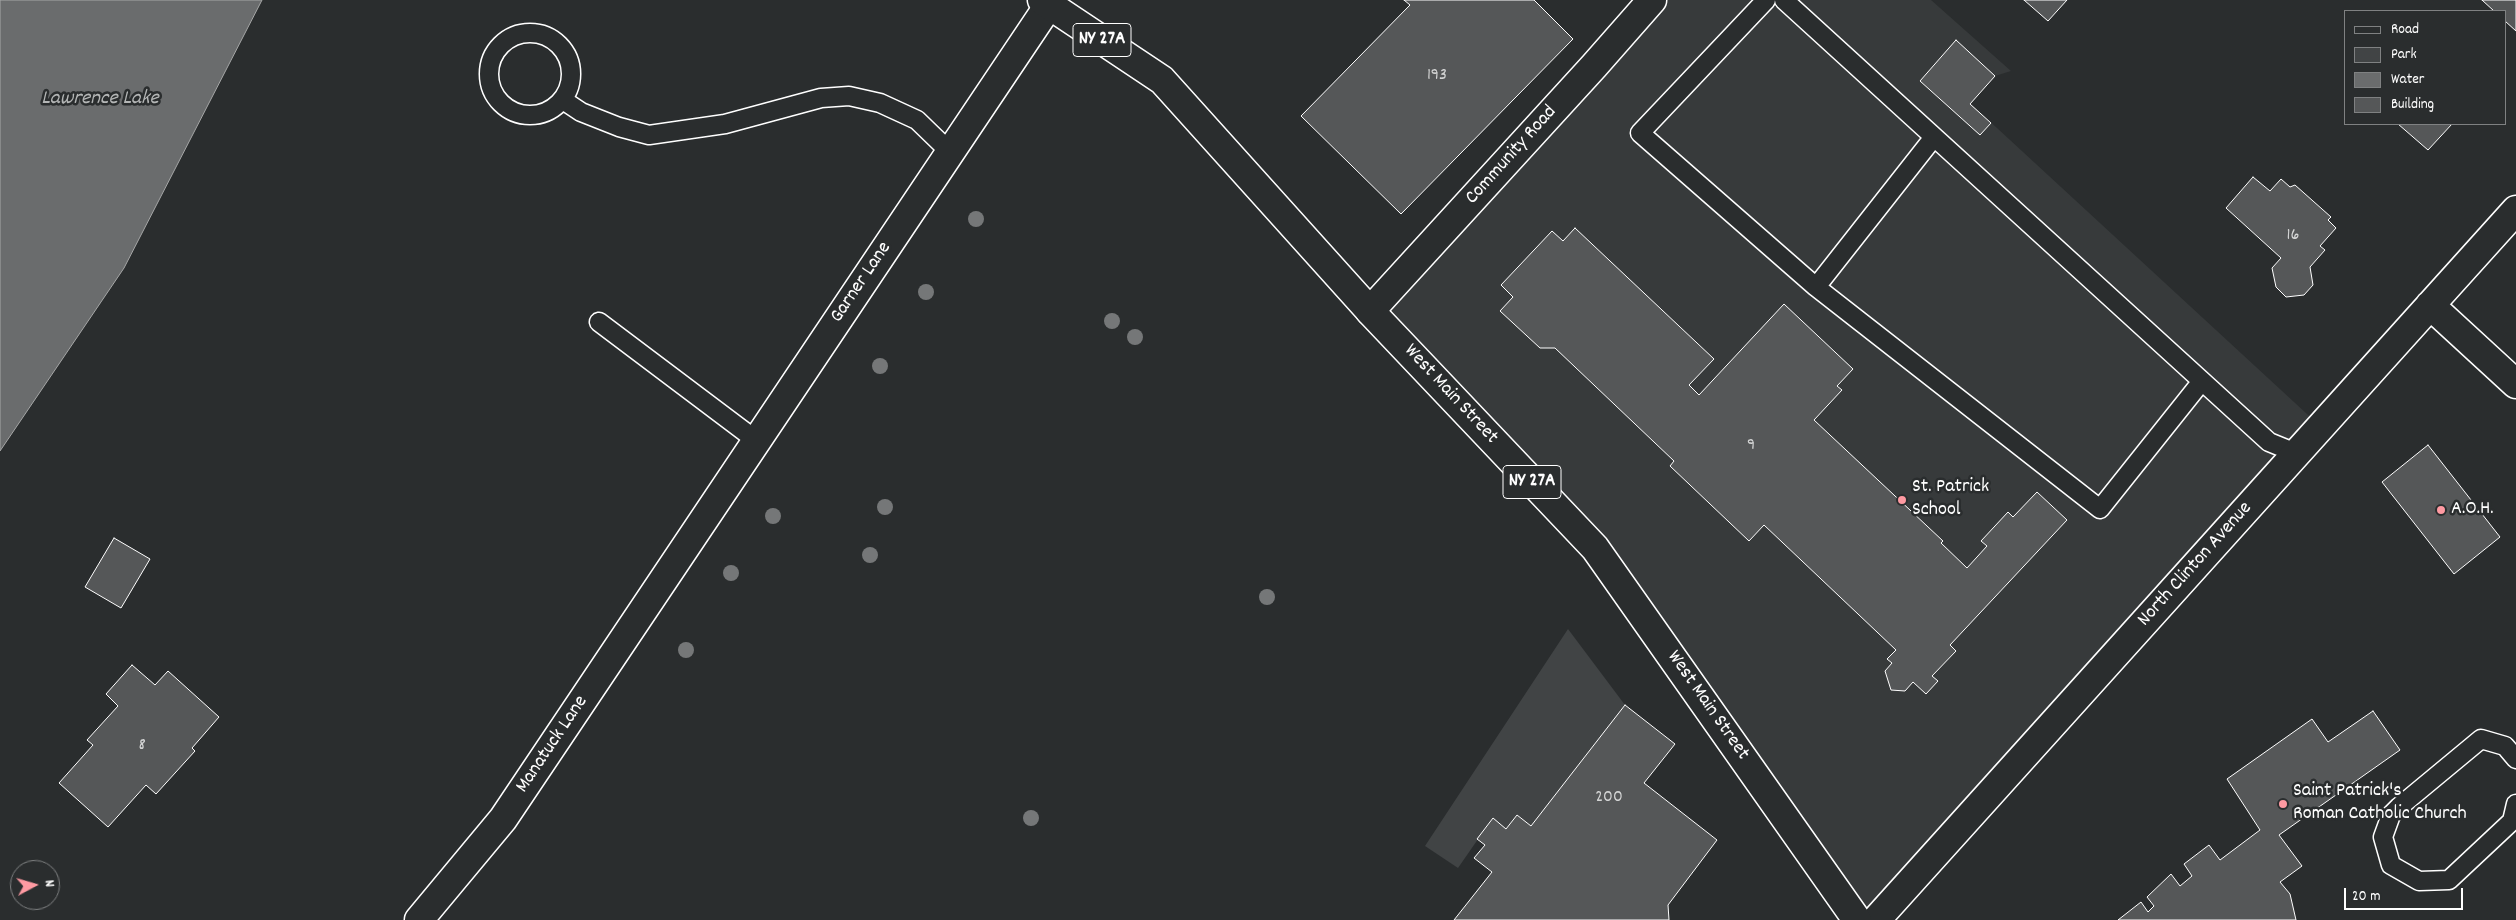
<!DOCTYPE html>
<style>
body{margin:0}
#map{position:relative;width:2516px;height:920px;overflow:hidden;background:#2a2d2e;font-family:Dekko,sans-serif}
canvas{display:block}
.legend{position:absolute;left:2344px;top:10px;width:162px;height:115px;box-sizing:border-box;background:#2a2d2e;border:1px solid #7f8182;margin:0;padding:6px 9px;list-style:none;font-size:15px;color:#fff}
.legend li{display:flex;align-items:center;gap:10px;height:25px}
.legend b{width:25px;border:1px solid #7f8182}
.north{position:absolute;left:10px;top:860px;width:50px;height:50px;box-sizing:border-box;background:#2a2d2e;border:1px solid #7f8182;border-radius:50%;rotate:84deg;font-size:14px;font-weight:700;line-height:20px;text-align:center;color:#fff}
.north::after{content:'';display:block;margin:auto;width:18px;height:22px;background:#ff9aa2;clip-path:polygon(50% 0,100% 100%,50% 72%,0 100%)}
.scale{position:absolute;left:2344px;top:888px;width:119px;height:22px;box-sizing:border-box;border:2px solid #fff;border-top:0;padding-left:6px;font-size:15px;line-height:18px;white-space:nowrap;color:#fff;-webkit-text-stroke:4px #2a2d2e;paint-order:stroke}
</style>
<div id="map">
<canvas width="2516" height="920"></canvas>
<ul class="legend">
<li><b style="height:6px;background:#2a2d2e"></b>Road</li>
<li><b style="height:14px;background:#414445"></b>Park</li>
<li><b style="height:14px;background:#6a6c6d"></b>Water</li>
<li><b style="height:14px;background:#555758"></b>Building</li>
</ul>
<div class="north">N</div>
<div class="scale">20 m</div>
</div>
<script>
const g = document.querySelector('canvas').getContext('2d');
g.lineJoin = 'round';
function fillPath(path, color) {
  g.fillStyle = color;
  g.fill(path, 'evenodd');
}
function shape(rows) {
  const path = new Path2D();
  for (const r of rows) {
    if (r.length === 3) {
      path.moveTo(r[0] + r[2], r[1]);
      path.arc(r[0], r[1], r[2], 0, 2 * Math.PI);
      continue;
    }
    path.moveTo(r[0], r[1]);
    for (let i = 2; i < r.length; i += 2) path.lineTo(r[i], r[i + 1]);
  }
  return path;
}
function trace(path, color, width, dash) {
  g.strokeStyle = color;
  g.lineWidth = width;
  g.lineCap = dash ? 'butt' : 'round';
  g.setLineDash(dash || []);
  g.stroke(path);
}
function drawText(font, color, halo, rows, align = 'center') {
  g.font = font + ' Dekko,sans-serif';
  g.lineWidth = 5;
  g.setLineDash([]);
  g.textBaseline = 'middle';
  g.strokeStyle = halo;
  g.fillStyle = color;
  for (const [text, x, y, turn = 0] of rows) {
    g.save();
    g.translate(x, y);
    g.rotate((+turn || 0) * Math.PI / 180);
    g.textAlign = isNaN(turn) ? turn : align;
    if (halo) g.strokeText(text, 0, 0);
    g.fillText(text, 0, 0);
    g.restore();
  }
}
const built = shape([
 [1651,0,1931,0,2011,71,1995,76,1971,104,2320,426,1857,920,1595,548,1370,311]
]);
const green = shape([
 [1568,629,1625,705,1531,826,1517,815,1506,829,1492,819,1458,868,1425,846]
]);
const water = shape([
 [0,0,262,0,124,268,0,451,0,0]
]);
const building = shape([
 [1404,0,1534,0,1573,39,1401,214,1301,116,1410,5,1404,0],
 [2024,0,2067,0,2048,21,2024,0],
 [2482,0,2516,0,2516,31,2505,21,2505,11,2494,11,2482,0],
 [1956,40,1995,76,1970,104,1991,123,1980,135,1920,81,1956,40],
 [2398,124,2452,124,2428,150,2398,124],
 [2253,177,2270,191,2281,179,2290,187,2295,185,2331,217,2328,220,2336,228,2320,246,2325,250,2310,267,2313,285,2304,295,2286,297,2276,287,2272,268,2281,258,2226,208,2253,177],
 [1575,228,1714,359,1689,385,1699,395,1784,304,1853,369,1837,386,1842,390,1814,420,1943,541,1941,543,1967,568,1987,546,1981,541,2008,512,2013,517,2037,492,2067,520,1950,645,1956,651,1932,676,1938,681,1926,694,1913,682,1905,691,1891,690,1885,671,1892,663,1887,659,1896,650,1764,525,1749,541,1670,466,1674,461,1555,348,1540,348,1500,311,1513,297,1501,285,1552,231,1563,241,1575,228],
 [2428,445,2500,537,2454,574,2382,482,2428,445],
 [114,538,150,559,121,608,85,587,114,538],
 [132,665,155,685,168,671,219,717,192,748,195,751,156,794,146,785,108,827,59,783,93,745,87,740,118,706,106,694,132,665],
 [1625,705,1675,744,1644,783,1717,840,1668,905,1669,920,1454,920,1492,872,1474,858,1485,845,1477,839,1493,818,1506,829,1517,815,1531,826,1625,705],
 [2373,711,2400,750,2279,835,2302,866,2280,882,2290,894,2296,920,2118,920,2141,902,2148,912,2154,906,2147,897,2171,874,2180,886,2192,876,2184,864,2209,845,2220,860,2260,830,2227,779,2312,719,2328,742,2373,711]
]);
const lane = shape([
 [1766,0,1640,133,1816,287],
 [1784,0,2269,442,2296,453],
 [530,74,41],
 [563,100,581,112,619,127,649,135,725,124,821,98,849,96,880,103,917,120,950,152],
 [1934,137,1816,287,2100,509,2202,381],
 [599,322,757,441],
 [2516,759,2505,746,2481,739,2399,807,2391,815,2383,837,2391,865,2419,881,2449,880,2512,821,2516,804]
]);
const street = shape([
 [1370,311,1594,66,1652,0],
 [419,920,503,819,1049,5]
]);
const secondary = shape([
 [2430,305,2516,384],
 [1876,920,2516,210]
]);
const primary = shape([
 [1042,0,1162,80,1370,311,1595,548,1857,920]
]);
const trees = [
 [976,219],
 [926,292],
 [1112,321],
 [1135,337],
 [880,366],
 [885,507],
 [773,516],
 [870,555],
 [731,573],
 [1267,597],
 [686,650],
 [1031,818]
];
const markers = [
 [1902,500,5,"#ff9aa2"],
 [2441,510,5,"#ff9aa2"],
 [2283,804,5,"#ff9aa2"]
];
const numberNames = [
 ["193",1437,77],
 ["16",2293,237],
 ["9",1751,447],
 ["8",142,747],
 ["200",1609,799]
];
const shields = [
 [1102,40,58],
 [1532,482,58]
];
const shieldNames = [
 ["NY 27A",1102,40],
 ["NY 27A",1532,482]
];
const streetNames = [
 ["Community Road",1512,156,-48],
 ["Garner Lane",862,283,-56],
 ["West Main Street",1450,395,47],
 ["North Clinton Avenue",2196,565,-48],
 ["West Main Street",1707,706,55],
 ["Manatuck Lane",553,745,-56]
];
const poiNames = [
 ["St. Patrick",1912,488],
 ["School",1912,511],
 ["A.O.H.",2451,510],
 ["Saint Patrick's",2293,792],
 ["Roman Catholic Church",2293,815]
];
const waterNames = [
 ["Lawrence Lake",100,100]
];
fillPath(built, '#373a3b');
fillPath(green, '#414445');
fillPath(water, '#6a6c6d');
trace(water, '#a6a7a7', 1);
fillPath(building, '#555758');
trace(building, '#fff', 1);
trace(lane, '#fff', 21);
trace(street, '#fff', 31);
trace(secondary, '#fff', 31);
trace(primary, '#fff', 31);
trace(lane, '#2a2d2e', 18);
trace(street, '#2a2d2e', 28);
trace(secondary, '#2a2d2e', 28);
trace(primary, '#2a2d2e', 28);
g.fillStyle = '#757778';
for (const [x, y] of trees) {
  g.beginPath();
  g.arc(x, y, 8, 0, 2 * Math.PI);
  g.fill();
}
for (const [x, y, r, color] of markers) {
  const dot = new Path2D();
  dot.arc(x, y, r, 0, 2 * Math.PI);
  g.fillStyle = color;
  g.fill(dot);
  trace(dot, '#2a2d2e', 2);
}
drawText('18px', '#d4d5d5', null, numberNames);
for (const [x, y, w] of shields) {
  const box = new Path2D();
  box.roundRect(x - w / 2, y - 16.5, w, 33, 4);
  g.fillStyle = '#2a2d2e';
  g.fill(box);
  trace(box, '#fff', 1);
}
drawText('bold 19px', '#fff', null, shieldNames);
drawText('20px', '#fff', '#2a2d2e', streetNames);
drawText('20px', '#fff', '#2a2d2e', poiNames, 'left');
drawText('italic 21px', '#b4b6b6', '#2a2d2e', waterNames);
</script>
